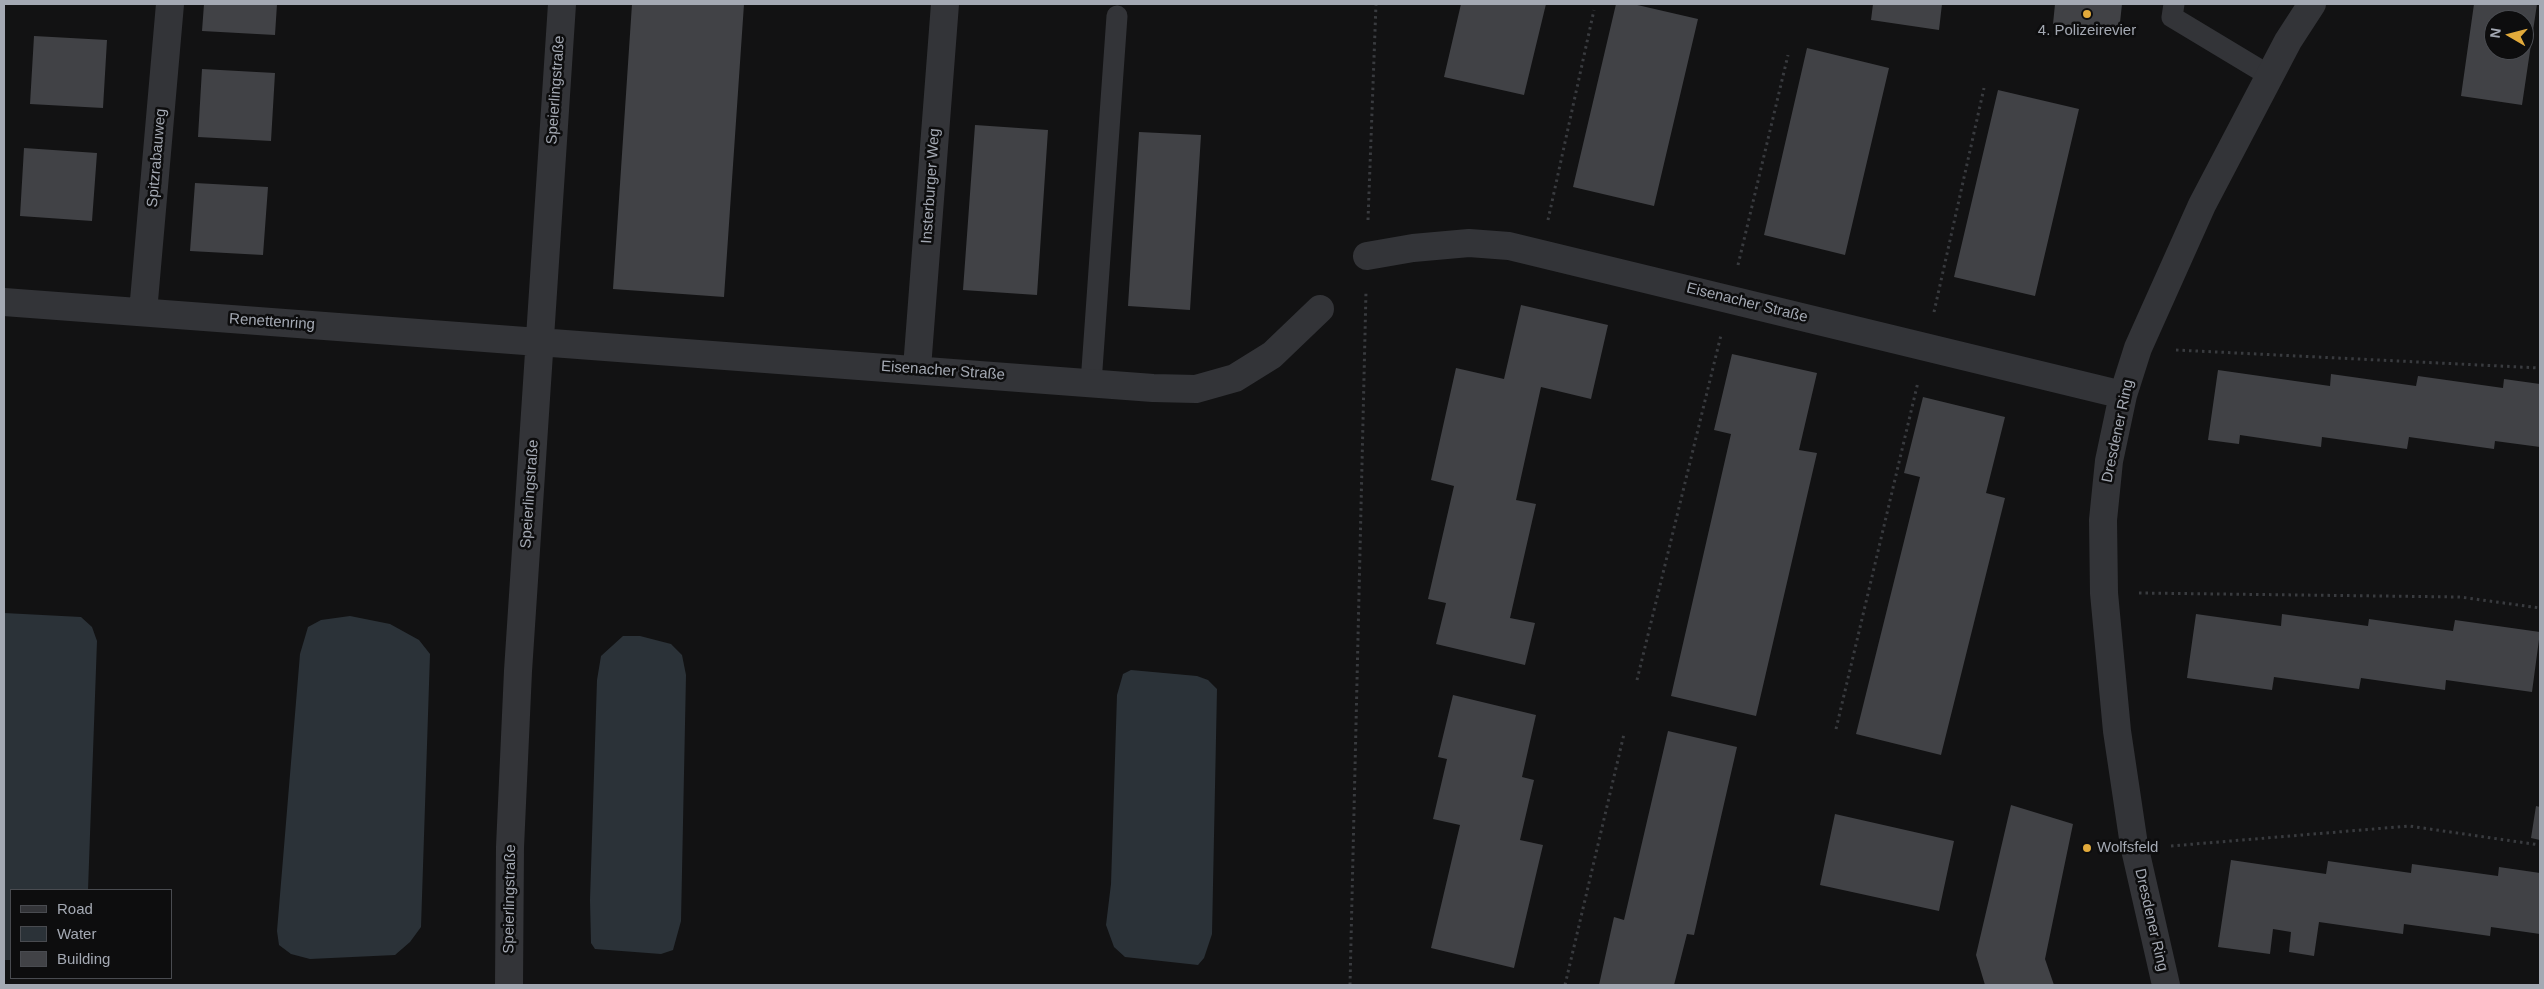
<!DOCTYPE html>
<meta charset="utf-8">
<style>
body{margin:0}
#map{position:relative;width:2544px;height:989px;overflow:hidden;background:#121213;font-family:Arial,sans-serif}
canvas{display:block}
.frame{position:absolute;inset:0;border:5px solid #a4a9b3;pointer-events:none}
.legend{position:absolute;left:10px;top:889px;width:162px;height:90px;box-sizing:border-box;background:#0d0d0e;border:1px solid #494b50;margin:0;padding:6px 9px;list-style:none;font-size:15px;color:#a4a9b3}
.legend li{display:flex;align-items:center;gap:10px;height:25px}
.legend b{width:25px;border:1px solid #494b50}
.north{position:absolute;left:2484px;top:10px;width:50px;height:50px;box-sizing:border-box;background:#0d0d0e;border:1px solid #494b50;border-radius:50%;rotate:278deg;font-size:14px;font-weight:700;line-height:20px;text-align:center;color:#a4a9b3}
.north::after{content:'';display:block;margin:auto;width:18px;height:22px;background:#e2aa3b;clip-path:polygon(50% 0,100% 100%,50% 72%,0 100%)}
</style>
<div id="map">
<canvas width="2544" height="989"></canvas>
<div class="frame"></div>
<ul class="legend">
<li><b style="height:6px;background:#333438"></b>Road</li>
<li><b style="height:14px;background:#2b3238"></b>Water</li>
<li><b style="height:14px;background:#414246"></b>Building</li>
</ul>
<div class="north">N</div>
</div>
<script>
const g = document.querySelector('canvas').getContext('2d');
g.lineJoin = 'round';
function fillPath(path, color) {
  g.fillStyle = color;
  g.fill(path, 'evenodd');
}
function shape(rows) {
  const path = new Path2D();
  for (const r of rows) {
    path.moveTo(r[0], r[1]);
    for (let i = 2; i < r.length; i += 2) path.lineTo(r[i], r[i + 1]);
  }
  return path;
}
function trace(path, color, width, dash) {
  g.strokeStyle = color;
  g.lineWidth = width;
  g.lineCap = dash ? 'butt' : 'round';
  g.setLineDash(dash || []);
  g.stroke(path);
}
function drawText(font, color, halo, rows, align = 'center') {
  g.font = font + ' Arial,sans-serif';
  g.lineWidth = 5;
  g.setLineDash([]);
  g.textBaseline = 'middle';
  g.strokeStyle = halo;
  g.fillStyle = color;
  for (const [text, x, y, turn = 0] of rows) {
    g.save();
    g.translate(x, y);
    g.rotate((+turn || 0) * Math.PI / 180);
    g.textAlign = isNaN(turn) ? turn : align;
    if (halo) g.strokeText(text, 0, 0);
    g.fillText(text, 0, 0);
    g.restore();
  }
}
const water = shape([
 [4,613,81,617,92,627,97,641,88,890,11,890,11,960,4,960],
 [350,616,390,624,419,640,430,654,421,927,410,942,395,955,310,959,291,954,279,945,277,931,300,654,308,627,321,620],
 [623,636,640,636,671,644,682,655,686,675,681,921,673,950,661,954,595,949,591,943,590,900,597,680,601,656],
 [1131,670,1197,676,1208,680,1217,689,1212,934,1204,958,1198,965,1125,957,1114,947,1106,925,1111,884,1117,695,1123,674]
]);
const building = shape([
 [204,4,277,4,275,35,202,31],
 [632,4,744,4,724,297,613,289],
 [1461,4,1546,4,1524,95,1444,77],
 [1616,4,1633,4,1698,19,1654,206,1573,187],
 [1873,4,1942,4,1939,30,1871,20],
 [2055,4,2122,4,2119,32,2053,24],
 [2474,4,2537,4,2522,105,2461,96],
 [2494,20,2524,20,2524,50,2494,50],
 [34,36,107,40,103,108,30,104],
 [1807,48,1889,68,1845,255,1764,235],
 [202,69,275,73,271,141,198,137],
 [1998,90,2079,109,2035,296,1954,277],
 [975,125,1048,130,1037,295,963,290],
 [1139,132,1201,135,1190,310,1128,306],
 [24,148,97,153,92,221,20,216],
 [195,183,268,187,263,255,190,251],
 [1521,305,1608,325,1591,399,1541,387,1516,500,1536,504,1510,618,1535,623,1525,665,1436,644,1446,603,1428,599,1454,486,1431,480,1456,368,1504,379],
 [1732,354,1817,373,1799,450,1817,453,1756,716,1671,696,1731,434,1714,430],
 [2218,370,2330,386,2331,374,2416,386,2418,376,2503,388,2504,379,2540,384,2540,447,2495,441,2494,449,2409,437,2407,449,2322,437,2321,447,2240,435,2239,444,2208,440],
 [1923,397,2005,417,1986,493,2005,498,1941,755,1856,734,1920,477,1904,473],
 [2196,614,2281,626,2282,614,2368,626,2369,619,2453,631,2455,620,2540,632,2532,692,2446,680,2445,690,2361,678,2359,689,2274,677,2272,690,2187,678],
 [1453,695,1536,715,1522,777,1534,780,1520,840,1543,845,1514,968,1431,948,1460,825,1433,819,1447,759,1438,757],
 [1668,731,1737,747,1694,935,1687,934,1674,985,1599,985,1614,917,1624,920],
 [2011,805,2073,824,2045,959,2054,985,1985,985,1976,955],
 [2536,806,2540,807,2540,840,2531,838],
 [1835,814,1954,841,1939,911,1820,885],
 [2231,860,2326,874,2328,861,2411,873,2412,864,2498,876,2499,867,2540,873,2540,934,2491,927,2490,936,2404,924,2403,934,2319,922,2314,956,2289,952,2291,932,2273,929,2270,954,2218,947]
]);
const path = shape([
 [1368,220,1376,4],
 [1548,220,1594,10],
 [1738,265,1788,55],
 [1934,312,1984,88],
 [2176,350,2540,368],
 [2139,593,2460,597,2540,608],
 [1637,680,1721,335],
 [1836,729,1918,382],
 [2171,846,2409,826,2540,845],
 [1350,985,1366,291],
 [1565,985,1624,734]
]);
const service = shape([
 [2174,4,2172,17,2270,76],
 [1091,383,1117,16]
]);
const minor = shape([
 [1367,256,1413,248,1469,243,1509,246,2123,395],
 [4,302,1153,388,1196,389,1235,378,1272,355,1320,309],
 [143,312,170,4],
 [917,368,945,4],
 [509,985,510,847,518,671,562,4],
 [2166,985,2134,845,2117,731,2104,593,2103,520,2109,461,2123,395,2138,348,2202,205,2288,41,2312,4]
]);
const markers = [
 [2087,14,5,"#e2aa3b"],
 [2087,848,5,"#e2aa3b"]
];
const poiNames = [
 ["4. Polizeirevier",2087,31],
 ["Wolfsfeld",2097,848,"left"]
];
const streetNames = [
 ["Speierlingstraße",556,90,-86],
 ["Spitzrabauweg",157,158,-85],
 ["Insterburger Weg",931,186,-86],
 ["Eisenacher Straße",1747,303,14],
 ["Renettenring",272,322,4],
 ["Eisenacher Straße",943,371,4],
 ["Dresdener Ring",2118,431,-78],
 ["Speierlingstraße",530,494,-86],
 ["Speierlingstraße",510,899,-89],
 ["Dresdener Ring",2151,920,77]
];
fillPath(water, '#2b3238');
fillPath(building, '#414246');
trace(path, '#393b3f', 3, [2.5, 4]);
trace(service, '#333438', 21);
trace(minor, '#333438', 28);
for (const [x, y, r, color] of markers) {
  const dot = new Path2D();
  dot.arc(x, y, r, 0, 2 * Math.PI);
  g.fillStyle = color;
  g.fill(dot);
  trace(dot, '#0d0d0e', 2);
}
drawText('15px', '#a4a9b3', '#0d0d0e', poiNames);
drawText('15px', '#a4a9b3', '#0d0d0e', streetNames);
</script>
